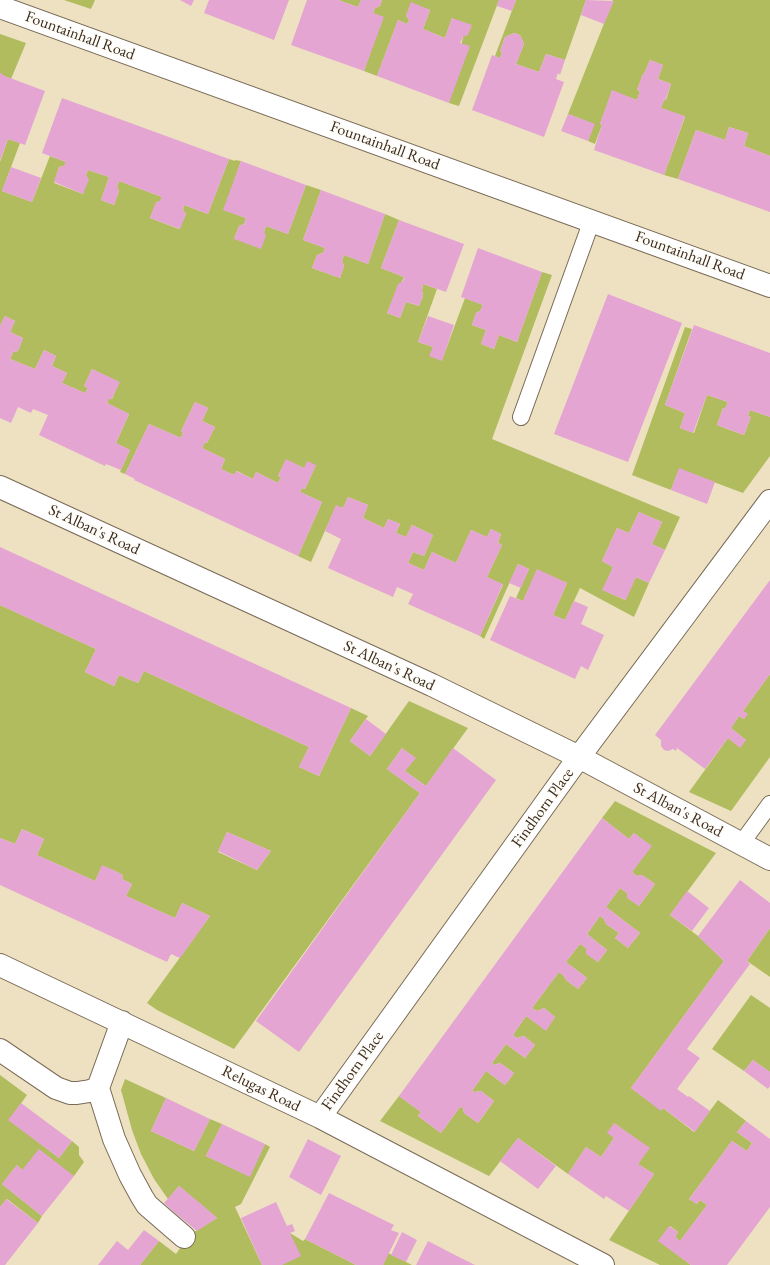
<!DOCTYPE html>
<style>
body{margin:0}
canvas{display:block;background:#ede1c1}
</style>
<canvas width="770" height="1265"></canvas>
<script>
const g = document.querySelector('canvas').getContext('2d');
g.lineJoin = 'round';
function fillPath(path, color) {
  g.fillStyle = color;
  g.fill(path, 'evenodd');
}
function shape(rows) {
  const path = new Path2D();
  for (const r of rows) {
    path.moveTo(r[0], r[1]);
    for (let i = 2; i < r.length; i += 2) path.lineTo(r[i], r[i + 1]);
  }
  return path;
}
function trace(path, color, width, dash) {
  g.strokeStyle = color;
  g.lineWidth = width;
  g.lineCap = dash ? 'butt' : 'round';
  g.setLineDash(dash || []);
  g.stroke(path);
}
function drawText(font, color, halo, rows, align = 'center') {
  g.font = font + ' "EB Garamond",serif';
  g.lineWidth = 3.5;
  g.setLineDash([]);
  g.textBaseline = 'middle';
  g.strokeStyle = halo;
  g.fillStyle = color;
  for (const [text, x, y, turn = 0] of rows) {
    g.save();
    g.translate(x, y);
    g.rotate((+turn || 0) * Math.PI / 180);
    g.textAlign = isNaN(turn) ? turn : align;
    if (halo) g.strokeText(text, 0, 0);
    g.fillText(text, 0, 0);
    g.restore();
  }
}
const green = shape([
 [64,0,95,0,91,9],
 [338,0,361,0,358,7],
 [382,0,499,0,459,106,449,103,463,37,452,18,445,38,423,29,430,10,411,3,406,16,409,20,407,24,398,20,377,76,364,71,383,17,373,13,375,8,380,6],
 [516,0,586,0,565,60,546,54,539,72,516,64,524,44,520,35,514,33,505,37,500,51,502,52,500,58,495,56],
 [612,0,770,0,770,156,744,146,748,133,729,127,725,140,696,130,678,179,664,175,685,117,661,108,664,100,666,100,671,84,658,79,663,65,650,60,644,74,643,74,637,90,640,91,637,100,612,91,600,124,602,125,595,144,588,141,594,124,568,114,613,1],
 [0,34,26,43,11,79,2,75,2,73,0,73],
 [8,139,20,143,2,191,32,202,50,156,66,162,64,166,59,167,54,183,83,194,86,175,88,170,109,177,101,200,114,205,119,191,117,187,119,181,162,197,160,201,156,203,150,218,179,229,186,214,183,210,184,205,208,214,229,159,235,161,235,160,241,161,224,210,246,218,244,224,239,226,234,239,264,232,266,226,288,234,306,185,321,190,303,240,325,248,323,253,317,255,312,268,340,278,344,266,342,261,344,255,368,264,385,214,399,220,381,268,404,277,387,313,400,318,406,302,419,306,423,296,422,290,423,284,437,289,418,342,433,347,430,356,442,360,465,298,483,305,480,311,476,313,472,325,486,330,481,344,494,349,499,335,517,342,542,272,552,275,492,439,680,517,665,550,652,544,662,522,639,512,629,533,617,528,602,561,613,567,603,590,625,600,636,577,649,583,634,617,580,588,565,620,553,615,567,583,537,570,523,601,516,598,529,569,518,564,484,639,480,636,503,585,487,577,502,545,498,543,501,534,491,529,487,537,471,530,456,563,432,552,424,570,408,563,413,552,424,556,433,535,412,525,406,537,396,533,400,524,388,519,384,528,363,518,368,505,348,497,343,508,336,506,311,562,298,556,322,502,300,492,302,488,305,489,316,465,304,468,286,460,278,476,281,477,278,483,256,472,253,479,237,471,234,475,221,469,225,459,202,448,205,442,207,443,215,427,202,421,208,408,195,402,181,431,183,432,181,438,149,424,125,474,120,472,130,450,116,443,129,414,107,403,109,398,112,399,119,382,92,369,84,386,88,388,85,393,62,383,67,373,52,366,56,356,44,350,35,369,10,359,13,352,18,351,23,338,10,332,15,321,5,316,0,326,0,162],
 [685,327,692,329,665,405,685,413,680,428,694,433,707,395,728,402,725,409,723,408,717,425,730,430,744,435,751,417,748,416,750,410,770,417,770,456,743,493,679,469,671,490,632,475],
 [0,605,96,649,85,672,114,686,119,675,138,683,144,671,309,747,299,767,319,776,351,708,368,716,350,741,370,756,409,701,468,728,426,786,405,771,415,758,402,748,387,769,420,793,234,1049,157,1010,147,1003,210,916,182,903,175,918,126,896,132,884,122,879,123,875,113,870,102,866,95,881,37,855,44,839,22,829,15,844,0,838],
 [227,832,271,851,257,870,218,852],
 [770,674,770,757,731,811,689,792,728,738,740,747,746,740,731,728,739,716,744,719,747,714,743,711],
 [615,801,716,853,670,915,698,936,724,961,631,1088,661,1110,663,1108,694,1132,718,1100,746,1121,737,1132,752,1143,747,1151,732,1141,689,1199,697,1204,700,1200,707,1205,680,1241,675,1237,678,1232,670,1226,659,1241,691,1265,660,1265,609,1240,654,1174,638,1164,649,1148,614,1123,614,1138,601,1157,586,1147,568,1174,518,1138,489,1176,380,1121,399,1096,421,1112,418,1116,441,1133,460,1107,463,1108,464,1113,478,1123,494,1101,481,1091,474,1092,472,1091,486,1071,505,1085,514,1073,500,1063,494,1065,492,1063,506,1044,525,1058,535,1045,524,1036,517,1038,513,1035,526,1016,546,1030,555,1017,544,1008,537,1011,532,1008,559,972,564,976,566,980,578,989,587,978,566,962,580,944,586,948,587,954,598,962,607,950,587,934,600,916,604,919,606,924,619,933,615,938,628,948,640,933,606,907,620,888,627,893,628,898,639,906,655,884,642,875,637,876,632,872,651,846,634,833,629,839,602,818],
 [770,928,770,977,747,961],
 [751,995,770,1008,770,1072,753,1060,744,1071,712,1049],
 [0,1075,27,1095,9,1120,59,1158,72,1141,79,1147,79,1155,84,1162,74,1176,22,1170,17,1165,2,1184,42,1216,38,1223,7,1199,0,1207],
 [125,1079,166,1098,151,1131,194,1151,210,1119,222,1124,206,1156,249,1176,265,1144,270,1147,241,1204,235,1207,262,1265,140,1265,159,1241,176,1254,189,1235,217,1218,179,1186,168,1199,154,1179,141,1154,132,1130,121,1090],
 [290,1233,303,1241,305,1239,356,1265,282,1265],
 [388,1253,412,1265,383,1265]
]);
const building = shape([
 [180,0,194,0,191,6],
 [209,0,289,0,274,40,204,13],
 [307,0,338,0,358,7,361,0,382,0,380,6,375,8,373,13,384,17,364,71,291,45],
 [499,0,516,0,512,11,497,6],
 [586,0,614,1,604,24,581,15],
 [411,2,430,10,423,29,445,38,452,18,472,25,468,35,463,37,460,43,470,46,449,103,377,76,398,20,407,24,409,20,406,16],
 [514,33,520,35,524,44,516,64,539,72,546,54,565,60,560,75,558,73,556,79,564,82,544,137,472,110,492,55,500,58,502,52,500,51,505,37],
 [650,60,663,65,658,79,671,84,665,101,664,100,661,108,685,116,664,175,594,150,602,125,600,124,612,90,637,100,640,91,637,90,643,74,644,74],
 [0,73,2,73,2,75,45,91,25,145,8,139,0,161],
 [62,98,229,159,208,214,184,205,183,210,186,214,180,229,150,218,156,202,160,201,162,197,119,181,117,187,119,191,114,205,101,200,109,177,88,170,86,175,89,179,83,194,54,182,59,167,64,166,66,162,42,153],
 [568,114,595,124,588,141,561,131],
 [729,127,748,133,744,146,770,156,770,212,678,179,696,130,725,140],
 [241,161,306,185,288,234,266,226,264,232,266,236,261,249,234,239,239,226,244,224,246,218,223,210],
 [11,167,41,178,32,202,2,191],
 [321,190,385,214,368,264,344,255,342,261,344,266,340,278,312,268,317,255,323,253,325,248,303,240],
 [399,220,464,244,446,292,423,284,422,290,423,296,419,306,406,302,400,318,387,313,398,284,403,281,404,277,381,268],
 [478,248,542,272,517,342,499,335,494,349,481,344,486,330,472,325,476,313,480,311,483,305,461,297],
 [608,294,682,323,628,462,554,434],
 [5,316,15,321,10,332,23,338,18,351,13,352,10,359,35,369,44,350,56,356,52,366,67,373,62,383,85,393,88,388,84,386,92,369,120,382,111,400,109,398,107,403,129,414,116,443,130,450,121,470,106,464,105,466,39,435,48,415,33,409,31,413,18,407,11,423,0,418,0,326],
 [428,316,454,325,442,361,429,356,433,347,418,342],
 [694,325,770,353,770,417,750,410,748,416,751,417,744,435,717,425,723,408,725,409,728,402,707,395,693,433,680,428,685,413,665,405],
 [195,402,208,408,202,421,215,427,207,443,205,442,202,448,225,459,221,469,234,475,236,471,253,479,256,472,278,483,281,477,278,476,286,459,304,468,307,461,316,465,305,489,302,488,300,492,322,502,298,556,134,480,135,479,125,474,149,424,181,438,183,432,181,431],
 [679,468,715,482,707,504,671,490],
 [348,497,368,505,363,518,384,528,388,519,400,524,396,533,406,537,412,525,433,535,424,556,413,552,408,563,424,570,432,552,456,563,471,530,487,537,491,529,501,534,498,543,502,545,487,577,503,584,480,636,408,604,413,594,397,587,393,597,328,568,341,539,325,531,336,505,343,508],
 [639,512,662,522,652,544,665,550,649,583,636,577,626,600,602,590,613,567,602,561,617,528,629,533],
 [0,547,351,708,319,776,299,767,309,747,144,671,138,683,119,675,114,686,85,672,96,649,0,605],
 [518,564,529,569,521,588,509,583],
 [537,569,567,583,553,615,565,620,574,601,588,607,581,624,604,635,588,670,581,666,575,679,490,640,510,596,523,601],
 [770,580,770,674,743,711,748,714,744,719,739,716,731,728,746,740,740,748,728,738,705,769,677,748,676,751,673,749,668,751,664,750,661,746,661,740,655,735],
 [366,719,386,734,370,756,350,741],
 [402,748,416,758,405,771,426,786,453,748,496,780,299,1052,256,1021,420,793,387,769],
 [602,818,629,839,634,833,652,846,632,872,637,876,642,875,655,884,639,906,627,898,627,893,620,888,606,907,640,933,628,948,615,938,619,933,606,924,604,919,600,916,587,934,607,950,598,962,586,954,586,948,580,944,566,962,587,978,578,989,566,980,564,976,559,972,532,1008,537,1011,544,1008,555,1017,546,1031,526,1016,513,1035,517,1038,524,1036,535,1045,525,1058,506,1044,492,1063,494,1065,500,1063,514,1073,505,1085,486,1071,472,1091,474,1092,481,1091,494,1101,485,1113,478,1123,464,1113,463,1108,460,1107,441,1133,418,1116,421,1112,399,1096],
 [22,829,44,839,37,855,95,881,102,865,113,870,123,875,122,879,132,884,126,896,175,918,182,903,210,916,180,958,171,954,167,962,0,885,0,838,15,844],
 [227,832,271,851,257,870,218,851],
 [740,880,770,903,770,928,747,961,750,964,687,1049,700,1058,677,1089,688,1097,689,1096,710,1111,695,1132,663,1108,661,1111,631,1088,724,961,698,936],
 [687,891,709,908,692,931,670,915],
 [753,1060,770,1072,770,1086,768,1089,744,1071],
 [166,1098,210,1119,194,1151,151,1131],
 [21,1103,72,1141,59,1158,8,1120],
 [746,1121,770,1139,770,1207,727,1265,691,1265,658,1241,669,1226,678,1232,675,1237,680,1241,707,1205,700,1200,697,1204,689,1199,732,1141,747,1151,752,1143,737,1132],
 [614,1123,650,1148,638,1164,654,1174,629,1211,606,1196,604,1199,568,1174,586,1147,601,1157,614,1138,607,1133],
 [222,1124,265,1144,250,1177,206,1156],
 [518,1138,556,1166,538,1189,500,1161],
 [308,1139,341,1156,321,1195,289,1177],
 [39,1149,74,1176,42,1216,2,1184,17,1165,22,1170,23,1169],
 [179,1186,201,1204,217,1218,197,1231,175,1213,164,1203],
 [329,1193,394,1225,391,1230,399,1233,383,1265,356,1265,305,1239],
 [6,1199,38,1223,5,1265,0,1265,0,1207],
 [276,1202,287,1226,292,1224,295,1231,290,1233,301,1256,282,1265,262,1265,241,1218],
 [144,1230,159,1241,140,1265,98,1265,117,1241,128,1250],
 [402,1232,417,1240,406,1262,391,1255],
 [428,1241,453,1254,475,1265,416,1265]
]);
const service = shape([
 [521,417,592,220],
 [741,844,770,804]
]);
const minor = shape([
 [0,7,770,286],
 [0,487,432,685,579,757,770,859],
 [0,965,320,1117,603,1265],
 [0,1050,56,1088,70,1093,77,1093,90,1091,98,1088,122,1022],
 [98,1088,114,1139,130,1175,142,1197,147,1205,184,1237],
 [320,1117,579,757,770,501]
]);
const streetNames = [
 ["Fountainhall Road",80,36,20],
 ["Fountainhall Road",385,146,20],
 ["Fountainhall Road",690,256,20],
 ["St Alban's Road",94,530,25],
 ["St Alban's Road",389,666,25],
 ["Findhorn Place",543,808,-54],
 ["St Alban's Road",678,810,28],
 ["Findhorn Place",353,1071,-54],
 ["Relugas Road",261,1089,26]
];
fillPath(green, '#b0bc5d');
fillPath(building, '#e5a5d3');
trace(service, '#796a57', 18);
trace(minor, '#796a57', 24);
trace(service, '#fff', 16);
trace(minor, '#fff', 22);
drawText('16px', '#3b2a1e', '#fdfcf7', streetNames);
</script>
